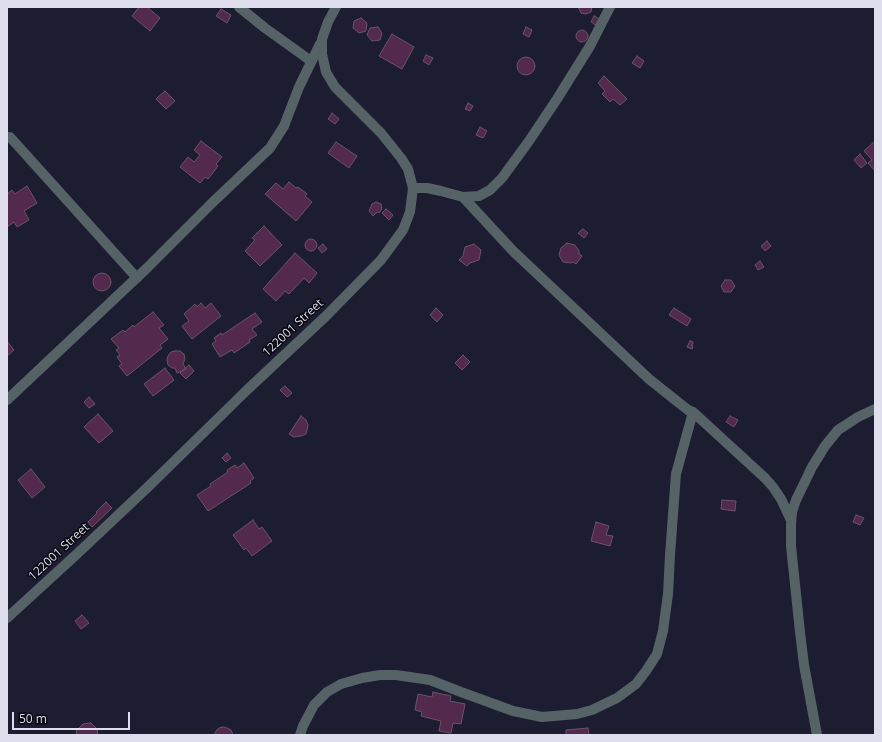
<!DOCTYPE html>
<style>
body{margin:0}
#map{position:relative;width:882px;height:742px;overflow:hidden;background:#1d1d31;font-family:"Open Sans",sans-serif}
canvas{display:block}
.frame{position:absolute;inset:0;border:8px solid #dedeed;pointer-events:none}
.scale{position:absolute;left:12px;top:712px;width:118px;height:18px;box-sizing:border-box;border:2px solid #dedeed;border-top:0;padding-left:5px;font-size:12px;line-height:14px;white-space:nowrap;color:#dedeed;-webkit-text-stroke:3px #080811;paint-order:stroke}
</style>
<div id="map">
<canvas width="882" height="742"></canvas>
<div class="frame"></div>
<div class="scale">50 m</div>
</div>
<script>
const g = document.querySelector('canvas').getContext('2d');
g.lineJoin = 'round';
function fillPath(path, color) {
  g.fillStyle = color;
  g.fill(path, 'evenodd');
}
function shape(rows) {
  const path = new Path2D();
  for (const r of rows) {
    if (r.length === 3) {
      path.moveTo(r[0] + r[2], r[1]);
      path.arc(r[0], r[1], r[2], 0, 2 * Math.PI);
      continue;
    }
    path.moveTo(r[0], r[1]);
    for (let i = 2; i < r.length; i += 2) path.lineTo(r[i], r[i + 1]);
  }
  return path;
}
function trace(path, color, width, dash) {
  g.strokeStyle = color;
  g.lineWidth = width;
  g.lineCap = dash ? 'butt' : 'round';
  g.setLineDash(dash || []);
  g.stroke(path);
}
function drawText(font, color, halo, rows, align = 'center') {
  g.font = font + ' "Open Sans",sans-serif';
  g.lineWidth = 3;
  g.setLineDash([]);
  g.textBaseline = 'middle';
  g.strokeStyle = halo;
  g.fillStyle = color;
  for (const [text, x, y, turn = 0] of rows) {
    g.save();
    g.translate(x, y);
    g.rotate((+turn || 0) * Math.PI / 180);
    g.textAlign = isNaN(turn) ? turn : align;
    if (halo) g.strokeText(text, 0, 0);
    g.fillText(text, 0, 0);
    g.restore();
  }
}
const building = shape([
 [139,7,147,7,160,18,150,31,132,16,139,7],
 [578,7,592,7,591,12,586,14,581,13,578,7],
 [221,9,231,15,227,23,216,16,221,9],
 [594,16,600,19,597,26,591,22,594,16],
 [361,18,367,23,366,31,359,33,353,28,354,21,361,18],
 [378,27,382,33,380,40,372,41,367,35,370,28,378,27],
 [526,27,532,30,529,37,523,34,526,27],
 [582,36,6],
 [392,34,414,47,402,69,379,56,392,34],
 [426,55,433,58,429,65,423,61,426,55],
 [637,56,644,61,640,68,632,63,637,56],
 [526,66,9],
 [604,76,627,99,620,105,613,99,610,102,602,94,605,91,598,83,604,76],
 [165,91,175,101,166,109,156,99,165,91],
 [468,103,473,106,470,111,465,109,468,103],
 [332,113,339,119,335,124,328,119,332,113],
 [480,127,487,131,483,138,476,135,480,127],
 [201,141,222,157,216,164,218,166,208,179,205,177,200,183,180,167,188,157,194,162,200,155,194,150,201,141],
 [875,141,875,171,868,163,872,160,864,151,875,141],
 [336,142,357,156,349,168,328,153,336,142],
 [860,154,867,163,861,168,854,160,860,154],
 [289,182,296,188,298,187,307,194,305,196,312,202,296,221,265,194,276,183,283,189,289,182],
 [27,186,37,203,24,211,29,220,17,227,14,222,7,227,7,194,12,190,15,194,27,186],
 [376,202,381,204,382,208,380,212,376,213,373,216,369,211,372,204,376,202],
 [386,209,393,215,389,220,382,213,386,209],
 [264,226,282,245,260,266,245,251,255,240,252,238,264,226],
 [583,229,588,233,584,238,578,233,583,229],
 [311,245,6],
 [767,241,771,246,765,251,761,246,767,241],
 [567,243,575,245,579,251,579,254,582,256,576,264,573,262,571,263,563,262,559,255,561,248,567,243],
 [323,244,327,249,322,253,318,248,323,244],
 [474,244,481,250,479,260,470,263,467,266,459,260,463,256,465,247,474,244],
 [295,253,317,273,309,283,304,278,289,294,285,291,276,301,263,289,295,253],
 [760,261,764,267,758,270,755,265,760,261],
 [102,282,9],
 [725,280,731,280,735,286,731,292,724,292,721,286,725,280],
 [201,303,205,308,211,303,221,316,192,339,182,326,189,321,184,314,195,304,197,307,201,303],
 [436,308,443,315,437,322,430,315,436,308],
 [674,308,691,319,687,326,669,315,674,308],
 [153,312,164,325,159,328,168,339,160,345,162,348,127,376,119,366,122,364,117,357,120,355,116,350,119,348,111,339,123,330,125,332,133,325,134,327,153,312],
 [255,313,262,322,252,329,257,335,249,340,250,342,234,353,232,350,220,357,212,344,216,341,214,338,221,333,222,335,255,313],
 [7,341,14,350,7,356,7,341],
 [690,341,693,342,693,344,691,345,693,346,692,349,687,347,690,341],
 [175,351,180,351,184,354,185,359,183,364,186,369,177,373,175,368,172,368,168,365,167,360,168,356,171,352,175,351],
 [463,355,470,362,462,370,455,363,463,355],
 [189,365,194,371,186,379,180,373,189,365],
 [165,368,174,380,153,396,144,384,165,368],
 [285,386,292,393,287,397,280,390,285,386],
 [89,397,95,404,89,408,84,402,89,397],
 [98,414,113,431,99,443,84,427,98,414],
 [301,416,306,420,308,425,307,430,306,434,301,436,294,437,289,434,301,416],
 [730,416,738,420,734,427,726,422,730,416],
 [227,453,231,458,226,462,222,458,227,453],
 [244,463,254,478,250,481,251,483,208,511,197,495,211,486,210,484,228,472,227,470,235,465,237,468,244,463],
 [31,469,45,487,32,498,18,480,31,469],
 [722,500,736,501,735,511,721,509,722,500],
 [106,502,112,508,92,527,88,522,97,513,96,512,106,502],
 [856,515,864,518,860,525,853,522,856,515],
 [253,520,259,529,262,527,272,541,252,556,246,548,244,550,233,535,253,520],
 [596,522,609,526,606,535,613,536,610,546,591,541,596,522],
 [82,615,89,623,81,629,75,621,82,615],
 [433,692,451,696,450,701,465,704,461,724,453,723,451,733,439,731,441,721,421,716,422,712,415,710,418,694,432,697,433,692],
 [91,723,97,729,98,735,77,735,76,731,83,724,91,723],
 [223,727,227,728,231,730,233,735,214,735,216,731,219,728,223,727],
 [588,728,589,735,566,735,566,730,588,728]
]);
const minor = shape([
 [239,7,265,28,311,61],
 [7,137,10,137,137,278],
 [413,188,427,188,441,191,463,197,479,196,490,190,502,178,529,141,557,99,590,46,610,7],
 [463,197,513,251,649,379,688,410,693,412,765,478,773,487,781,499,791,520],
 [7,400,147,268,213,202,270,148,284,126,299,87,320,44],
 [7,618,78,553,150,485,247,390,326,316,381,260,403,230,410,212,413,188,408,169,401,158,381,133,335,87,326,72,322,54,322,39,328,22,336,7],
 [300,735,303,726,314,705,327,692,341,684,362,678,380,675,396,675,430,680,461,692,513,711,542,717,577,714,592,710,617,698,636,684,646,671,657,654,663,631,668,594,670,555,676,474,693,412],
 [817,735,804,665,800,632,791,546,791,524,792,512,796,500,812,467,825,446,838,430,858,417,875,409]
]);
const streetNames = [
 ["122001 Street",293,328,-43],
 ["122001 Street",59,552,-43]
];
fillPath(building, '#53294e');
trace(building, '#6a5466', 1);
trace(minor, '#556366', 10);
drawText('12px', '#dedeed', '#080811', streetNames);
</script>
